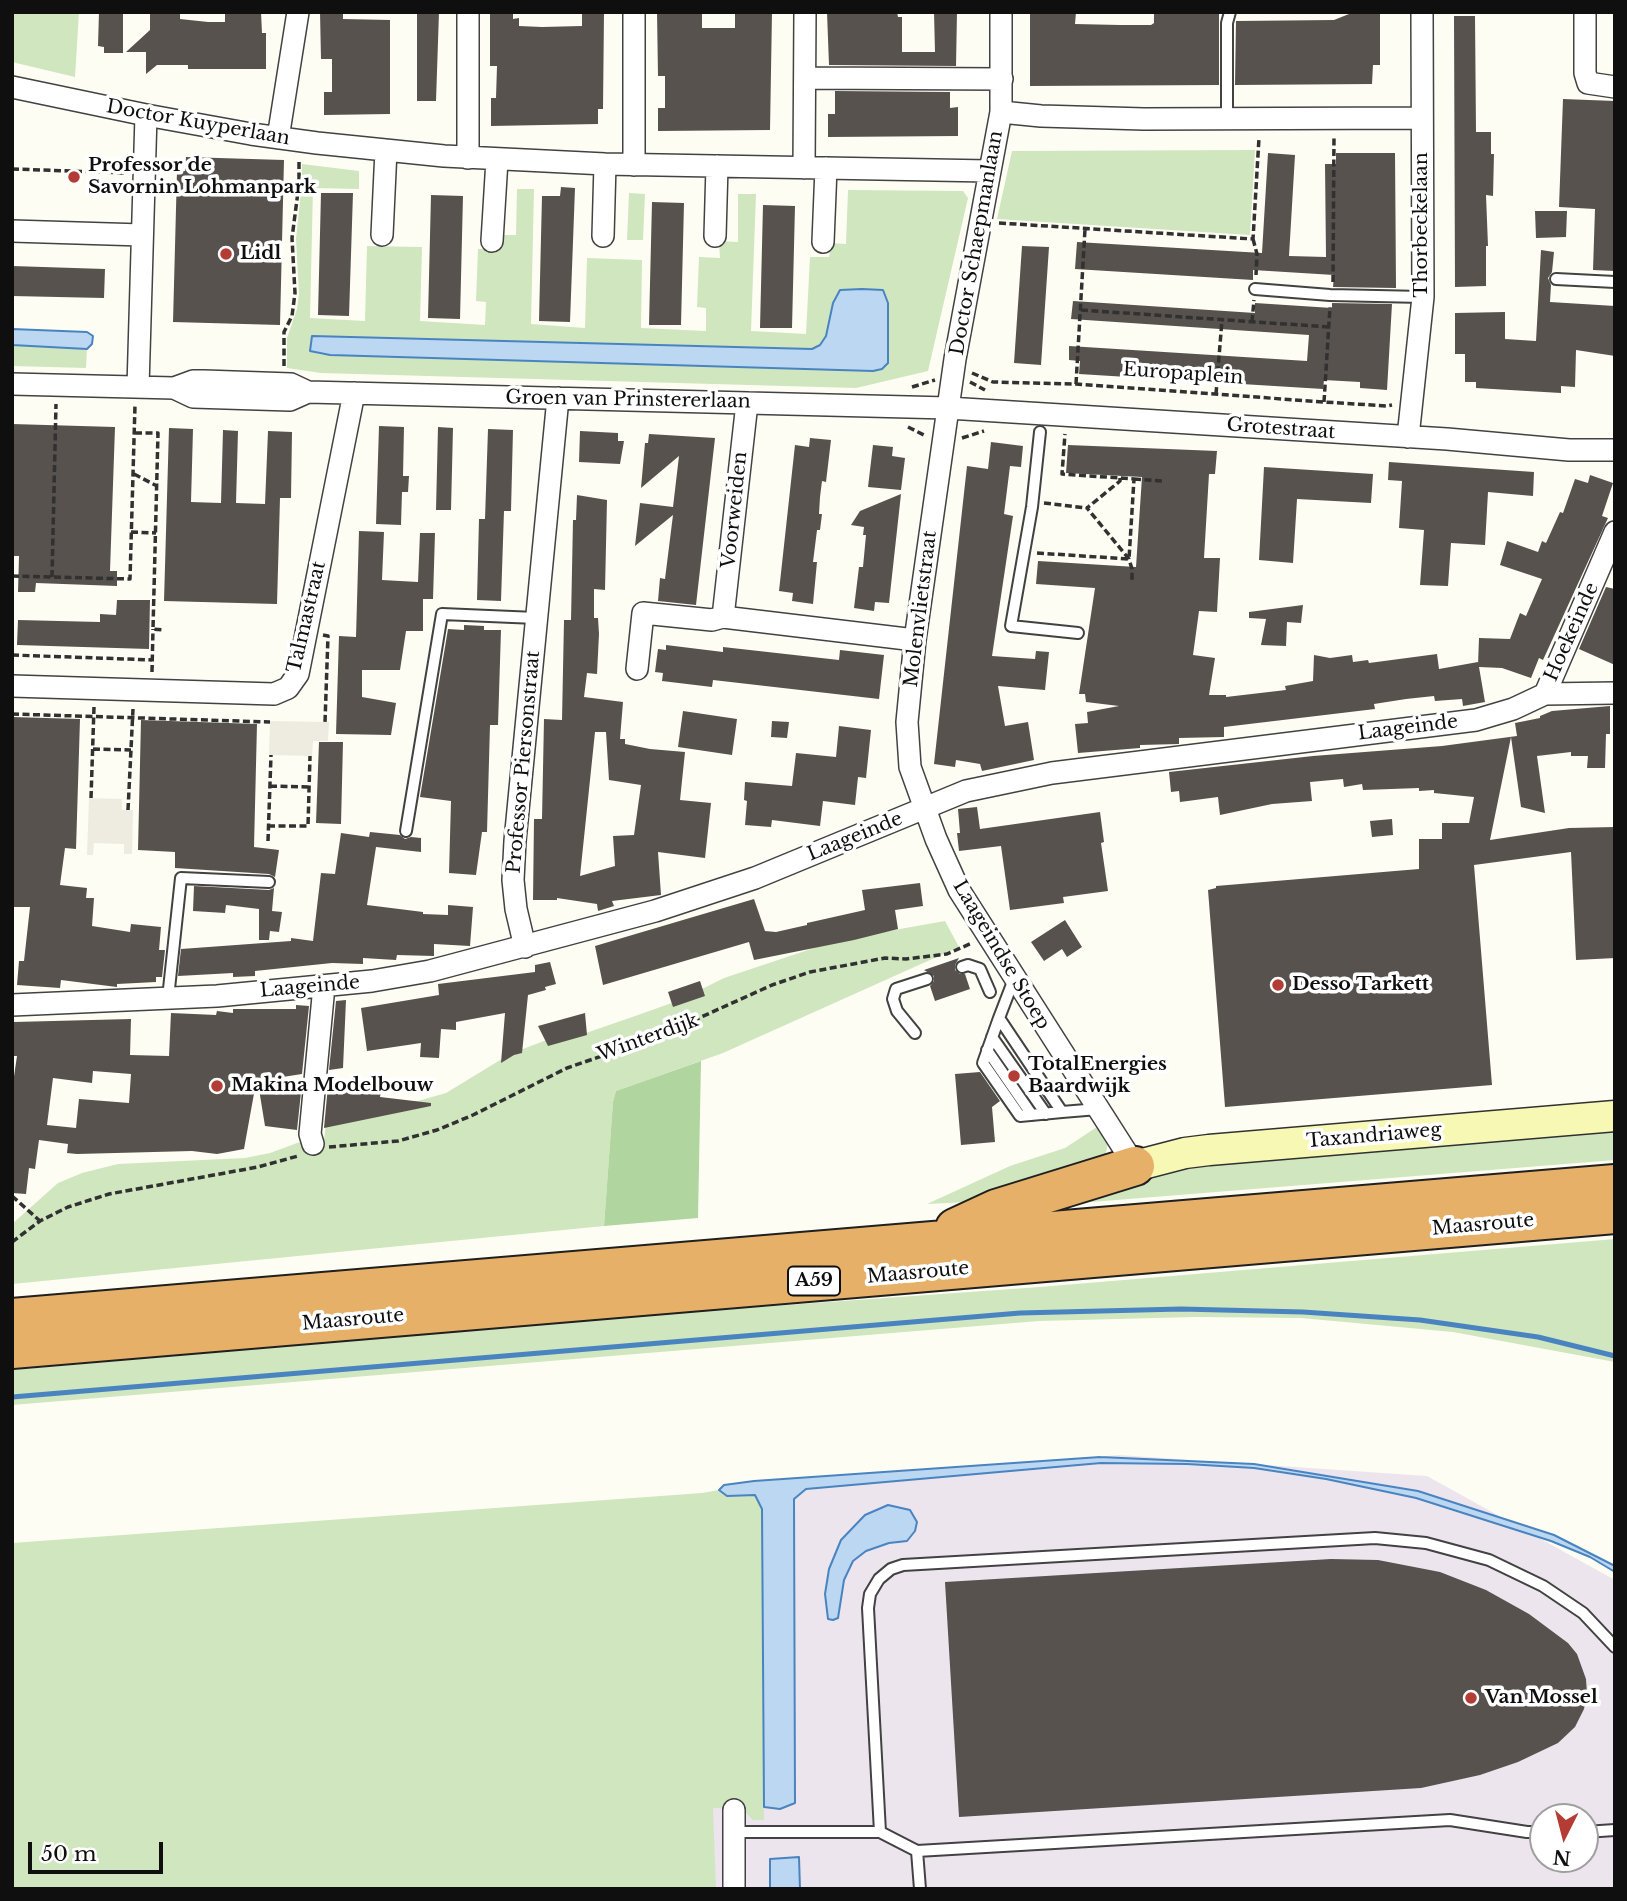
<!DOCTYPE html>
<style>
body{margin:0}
#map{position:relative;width:1627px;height:1901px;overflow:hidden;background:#fefdf3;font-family:"Libre Baskerville",serif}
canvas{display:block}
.frame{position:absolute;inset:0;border:14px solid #0f0f0f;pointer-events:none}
.north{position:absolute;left:1529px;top:1803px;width:70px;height:70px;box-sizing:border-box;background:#fff;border:2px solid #9f9f9f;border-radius:50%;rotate:186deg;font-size:19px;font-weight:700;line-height:28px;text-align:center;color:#0f0f0f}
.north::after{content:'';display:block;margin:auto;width:24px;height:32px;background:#b33c34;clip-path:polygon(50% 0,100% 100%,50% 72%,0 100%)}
.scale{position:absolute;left:28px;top:1842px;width:135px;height:32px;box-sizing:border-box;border:4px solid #0f0f0f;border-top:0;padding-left:9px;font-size:21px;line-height:24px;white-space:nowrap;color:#0f0f0f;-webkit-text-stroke:5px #fff;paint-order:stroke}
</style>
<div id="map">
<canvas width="1627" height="1901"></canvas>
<div class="frame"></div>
<div class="north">N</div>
<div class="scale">50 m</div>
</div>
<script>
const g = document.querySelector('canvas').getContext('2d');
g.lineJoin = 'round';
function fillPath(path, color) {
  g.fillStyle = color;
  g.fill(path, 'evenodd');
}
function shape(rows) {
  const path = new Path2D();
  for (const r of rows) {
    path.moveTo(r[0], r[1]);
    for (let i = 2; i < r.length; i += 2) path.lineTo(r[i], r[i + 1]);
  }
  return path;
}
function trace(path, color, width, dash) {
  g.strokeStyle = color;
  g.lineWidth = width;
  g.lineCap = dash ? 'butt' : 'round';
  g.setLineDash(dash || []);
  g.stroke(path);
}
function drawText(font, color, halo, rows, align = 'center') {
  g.font = font + ' "Libre Baskerville",serif';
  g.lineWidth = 7;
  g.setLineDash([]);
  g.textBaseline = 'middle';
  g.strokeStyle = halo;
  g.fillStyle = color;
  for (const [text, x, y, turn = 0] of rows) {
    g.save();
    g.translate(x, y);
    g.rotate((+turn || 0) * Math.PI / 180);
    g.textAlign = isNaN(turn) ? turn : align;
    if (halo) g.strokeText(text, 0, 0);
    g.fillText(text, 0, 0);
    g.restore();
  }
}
const industrial = shape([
 [1119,1455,1427,1476,1615,1580,1615,1889,708,1889,706,1781,763,1486],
 [1543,1817,1585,1817,1585,1859,1543,1859]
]);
const green = shape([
 [12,12,79,12,75,77,12,62],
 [1255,150,1250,235,997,219,1012,151],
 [302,164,359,171,359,189,313,188,310,318,365,321,367,246,422,247,420,321,485,325,486,302,476,301,478,249,497,250,498,235,516,235,517,189,534,189,531,324,585,328,587,258,642,260,641,328,706,331,706,308,697,307,699,257,720,258,719,241,738,242,738,194,756,194,751,331,806,334,810,257,829,257,831,243,846,244,848,190,963,191,968,198,928,371,856,388,321,373,287,368,287,338,297,309,299,294,296,239,302,182],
 [862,289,883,290,888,303,888,363,873,371,330,355,318,354,310,343,312,336,812,349,820,345,826,336,833,303,840,290],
 [629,193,645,194,643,240,627,240],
 [12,345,87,349,86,368,12,366],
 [945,921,959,947,723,1053,616,1091,613,1102,604,1226,12,1284,12,1224,58,1183,82,1173,118,1164,245,1158,270,1153,308,1139,308,1148,324,1140,326,1123,380,1107,418,1101,446,1093,510,1054,557,1036,586,1033,638,1015,680,1000,724,978,838,940],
 [1100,1125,1108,1143,1105,1157,988,1201,927,1204,1010,1166,1065,1148],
 [1615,1127,1615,1160,1054,1205,1219,1161],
 [1615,1239,1615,1362,1453,1332,1301,1318,1195,1317,1039,1321,12,1405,12,1370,702,1311,1040,1287],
 [719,1490,727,1496,755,1495,762,1509,764,1820,753,1820,745,1812,745,1807,713,1808,716,1889,12,1889,12,1543,702,1493]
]);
const forest = shape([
 [701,1061,698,1218,604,1226,613,1102,616,1091]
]);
const plaza = shape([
 [270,721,329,722,328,741,313,741,312,756,269,755],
 [89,798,122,799,122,810,133,810,132,854,124,854,124,844,94,843,93,855,87,855]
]);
const water = shape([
 [862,289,883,290,888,303,888,363,882,369,873,371,330,355,310,351,312,336,812,349,820,345,826,336,833,303,840,290,862,289],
 [12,329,87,332,93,336,92,344,87,349,12,345,12,329],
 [1100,1457,1254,1464,1418,1491,1554,1535,1615,1566,1615,1572,1590,1557,1551,1541,1416,1498,1326,1479,1254,1468,1187,1464,1101,1463,806,1489,794,1499,795,1803,780,1809,764,1807,762,1509,755,1495,727,1496,719,1490,724,1485,754,1481,1100,1457],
 [888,1505,910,1510,917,1522,915,1531,907,1541,889,1543,866,1551,853,1561,844,1580,838,1618,833,1620,828,1619,825,1594,829,1569,841,1540,865,1515,888,1505],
 [799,1857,800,1889,770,1889,770,1859,799,1857]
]);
const stream = shape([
 [12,1397,1020,1313,1181,1309,1303,1312,1420,1320,1538,1337,1615,1356]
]);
const building = shape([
 [99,12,123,12,123,53,104,53,104,47,98,46],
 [150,12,180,12,180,19,208,22,225,22,225,13,261,12,262,33,266,33,266,69,188,69,188,65,157,65,146,74,146,52,126,52,150,30],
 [320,12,343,12,343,19,390,20,390,114,324,115,324,92,332,92,332,59,321,59],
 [417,12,439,12,436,101,417,101],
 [490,12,513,12,513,19,519,18,519,26,542,27,582,26,582,12,604,12,603,109,598,109,598,124,491,126,491,98,496,98,497,66,490,66],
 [657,12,702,12,702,28,735,28,735,12,772,12,770,130,658,131,658,108,665,108,665,76,658,76],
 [827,12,897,12,898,17,902,17,902,52,935,52,934,12,957,12,956,66,829,65],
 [1030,12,1076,12,1075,24,1120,25,1151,25,1154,23,1154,12,1219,12,1219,85,1030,86],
 [1354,12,1380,12,1380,65,1373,65,1372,84,1235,85,1236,21,1334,20],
 [1454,16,1475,16,1476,132,1491,132,1491,154,1494,154,1493,196,1486,195,1488,246,1486,246,1486,286,1455,287],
 [835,91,950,92,950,108,958,107,958,136,828,137,828,114,835,114],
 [1563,99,1615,101,1615,271,1593,270,1595,209,1559,207],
 [1268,153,1295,155,1289,256,1326,257,1325,164,1336,164,1336,153,1395,153,1396,288,1333,287,1334,275,1253,270,1253,280,1075,269,1077,242,1262,253],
 [186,157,284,160,280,325,173,322,177,171,185,171],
 [561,187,575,188,570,322,539,321,542,196,560,196],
 [321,193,353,193,349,316,318,315],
 [431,195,463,196,460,319,428,318],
 [652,202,684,203,681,325,649,325],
 [763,205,795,206,792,328,760,328],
 [1535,211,1567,211,1566,237,1536,238],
 [1022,246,1049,247,1041,365,1014,363],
 [1541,250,1554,252,1552,272,1548,278,1551,285,1550,302,1615,306,1615,356,1576,350,1575,387,1561,386,1561,393,1476,388,1476,382,1465,382,1465,354,1455,354,1455,313,1505,312,1505,339,1536,341],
 [12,266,105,269,104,298,12,296],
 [1073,301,1255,313,1255,303,1332,308,1332,303,1392,304,1387,390,1360,388,1360,382,1324,380,1323,389,1079,374,1080,361,1069,360,1069,346,1307,361,1309,335,1071,319],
 [12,424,115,427,110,571,117,571,117,586,36,583,35,592,18,592,19,556,12,556],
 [379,426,404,427,403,476,409,476,408,492,402,492,401,525,376,524],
 [438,427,453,428,451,510,436,510],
 [169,428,193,429,191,502,221,503,223,430,238,431,236,503,265,504,268,431,292,432,291,498,280,498,277,604,164,601],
 [488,429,513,430,511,511,504,511,501,601,477,600,479,519,485,519],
 [580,431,618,433,618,441,624,441,620,464,579,462],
 [649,434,715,438,696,605,658,601,660,578,665,579,673,515,635,546,640,503,673,507,679,456,641,488,645,443,648,443],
 [810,438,831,440,826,482,822,481,820,497,819,514,822,514,820,530,817,530,813,562,817,562,813,604,792,601,793,593,779,591,795,445,809,447],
 [991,442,1023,446,1021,467,1010,466,1004,514,1013,516,992,656,1035,659,1036,651,1049,652,1045,690,998,686,1005,726,1028,722,1034,760,982,771,980,764,956,760,955,767,934,764,967,466,988,469],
 [873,445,893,447,892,456,905,458,901,490,868,487],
 [1068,445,1217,451,1215,474,1209,474,1204,558,1220,558,1217,612,1199,611,1193,655,1215,658,1209,695,1226,695,1226,697,1286,690,1285,686,1313,681,1314,655,1330,658,1352,655,1353,662,1368,660,1369,663,1437,654,1439,669,1478,662,1478,665,1479,638,1510,639,1520,613,1526,616,1542,579,1500,565,1507,541,1538,552,1542,541,1546,543,1560,512,1563,513,1575,479,1588,483,1590,475,1613,483,1602,516,1608,518,1543,660,1539,658,1531,678,1502,668,1479,667,1485,702,1463,706,1462,699,1435,701,1434,696,1406,699,1374,704,1375,709,1224,727,1224,737,1179,738,1179,744,1140,745,1140,748,1078,753,1075,724,1088,723,1087,712,1119,706,1086,702,1085,694,1079,694,1095,588,1036,584,1038,561,1136,567,1142,477,1066,473],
 [1389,462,1534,472,1533,496,1488,492,1485,545,1451,543,1448,586,1420,585,1424,530,1399,528,1402,481,1388,480],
 [1264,467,1373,474,1371,503,1297,499,1293,563,1259,560],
 [901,494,889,603,875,602,874,611,854,608,859,567,863,567,866,535,863,535,864,527,851,525,860,511],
 [577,495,607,500,605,590,594,589,594,618,598,618,599,634,597,674,587,673,584,697,623,702,620,739,625,739,625,744,650,749,685,752,680,800,711,803,705,858,658,852,661,895,612,901,614,906,598,911,597,904,557,898,557,900,533,900,534,819,542,819,544,719,562,720,564,620,571,620,573,520,576,520],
 [595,732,606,732,609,780,641,785,634,835,613,836,615,866,580,876],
 [359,531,384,532,382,580,418,582,420,533,435,533,433,599,423,599,423,631,406,631,400,670,362,670,362,697,396,703,391,735,336,734,339,636,356,637],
 [1606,587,1615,589,1615,665,1579,649],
 [117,600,150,600,149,649,17,645,18,620,100,622,100,614,116,615],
 [1303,605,1301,623,1287,622,1286,646,1261,645,1266,619,1249,618,1249,612],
 [464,625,484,626,484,630,501,630,498,725,490,725,487,832,482,832,476,875,449,873,451,801,420,797,448,629,464,630],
 [666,645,723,652,723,647,839,660,840,650,884,655,879,699,713,680,712,687,662,681,663,673,655,672,658,649,666,650],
 [1610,706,1610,734,1606,734,1605,768,1587,768,1588,756,1571,756,1571,752,1537,756,1545,813,1521,807,1511,737,1490,840,1569,828,1615,827,1615,958,1576,960,1571,852,1474,865,1492,1085,1225,1107,1208,890,1216,888,1216,886,1419,869,1419,839,1442,839,1442,823,1469,823,1474,797,1434,793,1434,790,1419,791,1419,788,1363,790,1362,784,1344,787,1343,779,1310,782,1312,801,1272,804,1220,815,1218,797,1180,802,1179,791,1171,792,1169,772,1313,756,1442,746,1517,736,1515,723,1540,718,1540,716,1552,711],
 [683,711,737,719,732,755,678,747],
 [12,717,80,719,76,849,65,848,60,885,87,888,86,898,94,898,92,926,130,932,131,924,161,927,159,950,165,950,162,977,156,977,156,982,117,984,117,987,61,980,60,988,17,985,19,961,24,961,30,907,12,907],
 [141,720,257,724,254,847,279,850,275,877,269,874,175,868,175,852,138,850],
 [772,721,789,722,787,738,771,737],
 [839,726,871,730,866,778,858,777,855,805,823,801,820,826,772,820,771,827,745,825,747,801,744,800,745,782,792,786,796,753,836,757],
 [319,742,343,742,341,824,316,823],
 [977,807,980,829,1100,812,1104,842,1101,843,1108,891,1063,897,1064,903,1010,910,1001,846,959,851,957,833,960,833,958,809],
 [1392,819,1393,835,1372,837,1370,821],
 [370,832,400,835,405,839,411,837,421,838,421,852,376,847,367,905,423,912,423,914,448,915,448,905,473,907,470,946,434,944,434,956,397,955,396,960,363,958,363,964,332,963,255,971,255,976,233,977,233,973,178,976,181,949,291,941,291,938,313,941,321,873,335,874,341,833,369,837],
 [920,883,923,906,895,910,898,929,854,940,754,960,749,942,603,985,595,946,754,899,765,931,776,932,807,925,807,923,865,910,862,890],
 [194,886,269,890,274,888,272,911,282,912,279,932,270,931,269,940,259,940,259,909,226,905,225,913,193,911],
 [1065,920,1082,947,1067,957,1062,949,1044,961,1031,942],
 [959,958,955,965,955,970,960,974,965,974,970,989,935,1001,930,986,934,981,934,976,924,970],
 [550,962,556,984,545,987,546,990,528,995,522,1053,514,1055,501,1063,505,1013,456,1022,456,1030,441,1029,439,1058,420,1057,421,1043,367,1051,361,1008,439,995,438,984,535,972,535,965],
 [700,981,705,996,673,1007,668,992],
 [346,1000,343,1068,329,1070,336,1001],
 [296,1005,309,1006,302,1074,276,1078,302,1083,297,1130,265,1126,257,1077,244,1149,217,1154,192,1151,77,1154,67,1153,68,1144,39,1140,35,1169,29,1168,26,1194,12,1193,12,1090,17,1056,13,1056,14,1022,131,1019,130,1055,169,1056,171,1013,216,1015,217,1011,233,1013,233,1009,296,1009],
 [93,1071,131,1074,129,1103,79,1099,76,1128,47,1125,53,1078,92,1083],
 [585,1013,587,1035,548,1046,538,1026],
 [980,1072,1000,1101,992,1107,995,1142,961,1145,955,1074],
 [328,1086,381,1092,380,1097,431,1103,431,1106,324,1128],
 [1331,1559,1378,1560,1440,1572,1486,1590,1529,1614,1568,1643,1577,1654,1586,1679,1587,1694,1584,1709,1575,1727,1558,1743,1518,1762,1480,1775,1421,1788,959,1817,945,1582]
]);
const path = shape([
 [12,169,125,173],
 [999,223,1253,239,1259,138],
 [1253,239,1257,254,1256,275],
 [1333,282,1334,136],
 [1081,310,1329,327],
 [1252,322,1254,300],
 [284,366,284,332,292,316,295,293,292,238,299,184,299,159],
 [972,373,993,382,1076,384,1324,402,1387,406,1392,405],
 [970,382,985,390],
 [1076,384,1085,229],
 [912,387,935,380],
 [1216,394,1222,320],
 [1324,402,1330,307],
 [908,427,926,436],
 [135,433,158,433,153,629,163,630],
 [962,438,984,431],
 [134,474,157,486],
 [1120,478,1120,481,1087,508,1129,559,1132,569,1132,582],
 [1134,479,1162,481],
 [1044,503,1087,508],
 [131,532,156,533],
 [1037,553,1129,559,1134,479,1062,474,1065,434],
 [12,576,130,579,135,405],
 [52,577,56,404],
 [323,635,328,636,325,722],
 [12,655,152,660],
 [152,672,153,629],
 [12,714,270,722],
 [93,749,131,750],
 [270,786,310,787],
 [91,798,94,707],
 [128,810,133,709],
 [268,826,308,826,310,756],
 [268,841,271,755],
 [329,1147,398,1141,437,1130,473,1115,567,1068,657,1037,772,985,810,972,885,958,906,959,947,954,972,943],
 [12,1196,40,1221],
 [12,1242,40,1221,68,1207,109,1194,258,1167,298,1156]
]);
const lane = shape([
 [1227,118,1227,23,1230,12],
 [1556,279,1615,282],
 [1255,289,1330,295,1423,297],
 [1040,432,1032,507,1011,626,1078,633],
 [406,831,442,614,536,618],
 [962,967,968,965,980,969,990,992],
 [1014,979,999,1018,1062,1112,1098,1109],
 [168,998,181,878,269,882],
 [999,1018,983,1063,1020,1116,1062,1112],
 [915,1033,897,1011,893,999,896,989,927,979],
 [992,1037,1046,1114],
 [987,1050,1032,1115],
 [734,1832,880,1832,917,1851,1450,1820,1527,1832,1543,1832],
 [880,1832,868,1608,870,1594,879,1579,891,1569,903,1565,1375,1538,1426,1543,1489,1560,1543,1586,1583,1613,1615,1647],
 [1585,1832,1615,1830],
 [917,1851,920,1889]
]);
const street = shape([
 [634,12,634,165],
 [1001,12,1001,112,955,359,915,640,907,722,910,767,936,839,959,890,1135,1166],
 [1585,14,1585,73,1588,83,1615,87],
 [805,78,1002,79],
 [12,87,146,115,251,134,317,143,444,156,605,164,989,171],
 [1001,112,1041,116,1144,119,1422,118],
 [278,138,298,12],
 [468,158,468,12],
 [804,168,805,12],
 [12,231,142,235],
 [382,235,386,150],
 [603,236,605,164],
 [715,236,717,166],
 [492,241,497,160],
 [823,242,826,168],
 [12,384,174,388,193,381,204,381,291,384,308,392,948,408,1447,439,1569,450,1615,450],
 [138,387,146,115],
 [174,388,193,397,290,400,308,392],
 [747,403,723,617,915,640],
 [1408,437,1423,297,1422,12],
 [637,669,643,613,712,620,723,617],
 [12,686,274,694,288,688,298,674,354,393],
 [1545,694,1615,532],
 [525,947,516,909,513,880,515,841,558,398],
 [12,1005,217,996,372,981,430,971,655,911,755,878,966,791,1052,773,1476,720,1513,709,1545,694,1615,693],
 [313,1144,310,1134,324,986],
 [734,1810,734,1889]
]);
const secondary = shape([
 [1135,1166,1185,1153,1209,1150,1615,1116]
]);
const highway = shape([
 [955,1228,996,1209,1135,1166],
 [12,1318,1615,1184],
 [12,1349,1615,1214]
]);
const markers = [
 [74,177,7,"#b33c34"],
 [226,254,7,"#b33c34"],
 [1278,985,7,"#b33c34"],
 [1014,1076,7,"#b33c34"],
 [217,1086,7,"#b33c34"],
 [1471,1698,7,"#b33c34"]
];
const shields = [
 [814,1281,52]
];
const shieldNames = [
 ["A59",814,1281]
];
const streetNames = [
 ["Doctor Kuyperlaan",198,123,10],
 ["Thorbeckelaan",1422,225,-90],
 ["Doctor Schaepmanlaan",977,243,-80],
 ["Europaplein",1183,374,4],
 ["Groen van Prinstererlaan",628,400,1],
 ["Grotestraat",1281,429,4],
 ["Voorweiden",735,510,-84],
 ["Molenvlietstraat",921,609,-83],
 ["Talmastraat",307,617,-77],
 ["Hoekeinde",1572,632,-66],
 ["Laageinde",1408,728,-7],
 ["Professor Piersonstraat",524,762,-85],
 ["Laageinde",855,837,-22],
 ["Laageindse Stoep",1001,955,59],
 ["Laageinde",310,987,-5],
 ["Winterdijk",648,1038,-20],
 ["Taxandriaweg",1374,1136,-5],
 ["Maasroute",1483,1225,-5],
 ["Maasroute",918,1273,-5],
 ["Maasroute",353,1320,-5]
];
const poiNames = [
 ["Professor de",88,166],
 ["Savornin Lohmanpark",88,188],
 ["Lidl",240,254],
 ["Desso Tarkett",1292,985],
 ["TotalEnergies",1028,1065],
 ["Baardwijk",1028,1087],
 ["Makina Modelbouw",231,1086],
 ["Van Mossel",1485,1698]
];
fillPath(industrial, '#ede5ed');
fillPath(green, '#cfe6bf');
fillPath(forest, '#b1d59f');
fillPath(plaza, '#eeece1');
fillPath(water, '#bcd7f1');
trace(water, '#4984c1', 2);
trace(stream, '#4984c1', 5);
fillPath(building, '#57524d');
trace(lane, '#424242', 14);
trace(street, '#424242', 24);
trace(secondary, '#313131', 33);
trace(highway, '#202020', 42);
trace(path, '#313131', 3.5, [7, 3.5]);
trace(lane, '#fff', 10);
trace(street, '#fff', 21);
trace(secondary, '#f7f8b4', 30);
trace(highway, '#e7b068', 38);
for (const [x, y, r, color] of markers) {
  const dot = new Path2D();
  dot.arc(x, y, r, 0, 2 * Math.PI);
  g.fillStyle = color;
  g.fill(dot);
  trace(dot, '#fff', 2.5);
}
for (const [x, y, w] of shields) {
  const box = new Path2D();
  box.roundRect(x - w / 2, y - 14.5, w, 29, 5);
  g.fillStyle = '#fff';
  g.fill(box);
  trace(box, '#0f0f0f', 2);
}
drawText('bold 18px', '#0f0f0f', null, shieldNames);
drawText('19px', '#0f0f0f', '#fff', streetNames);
drawText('bold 19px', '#0f0f0f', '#fff', poiNames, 'left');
</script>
